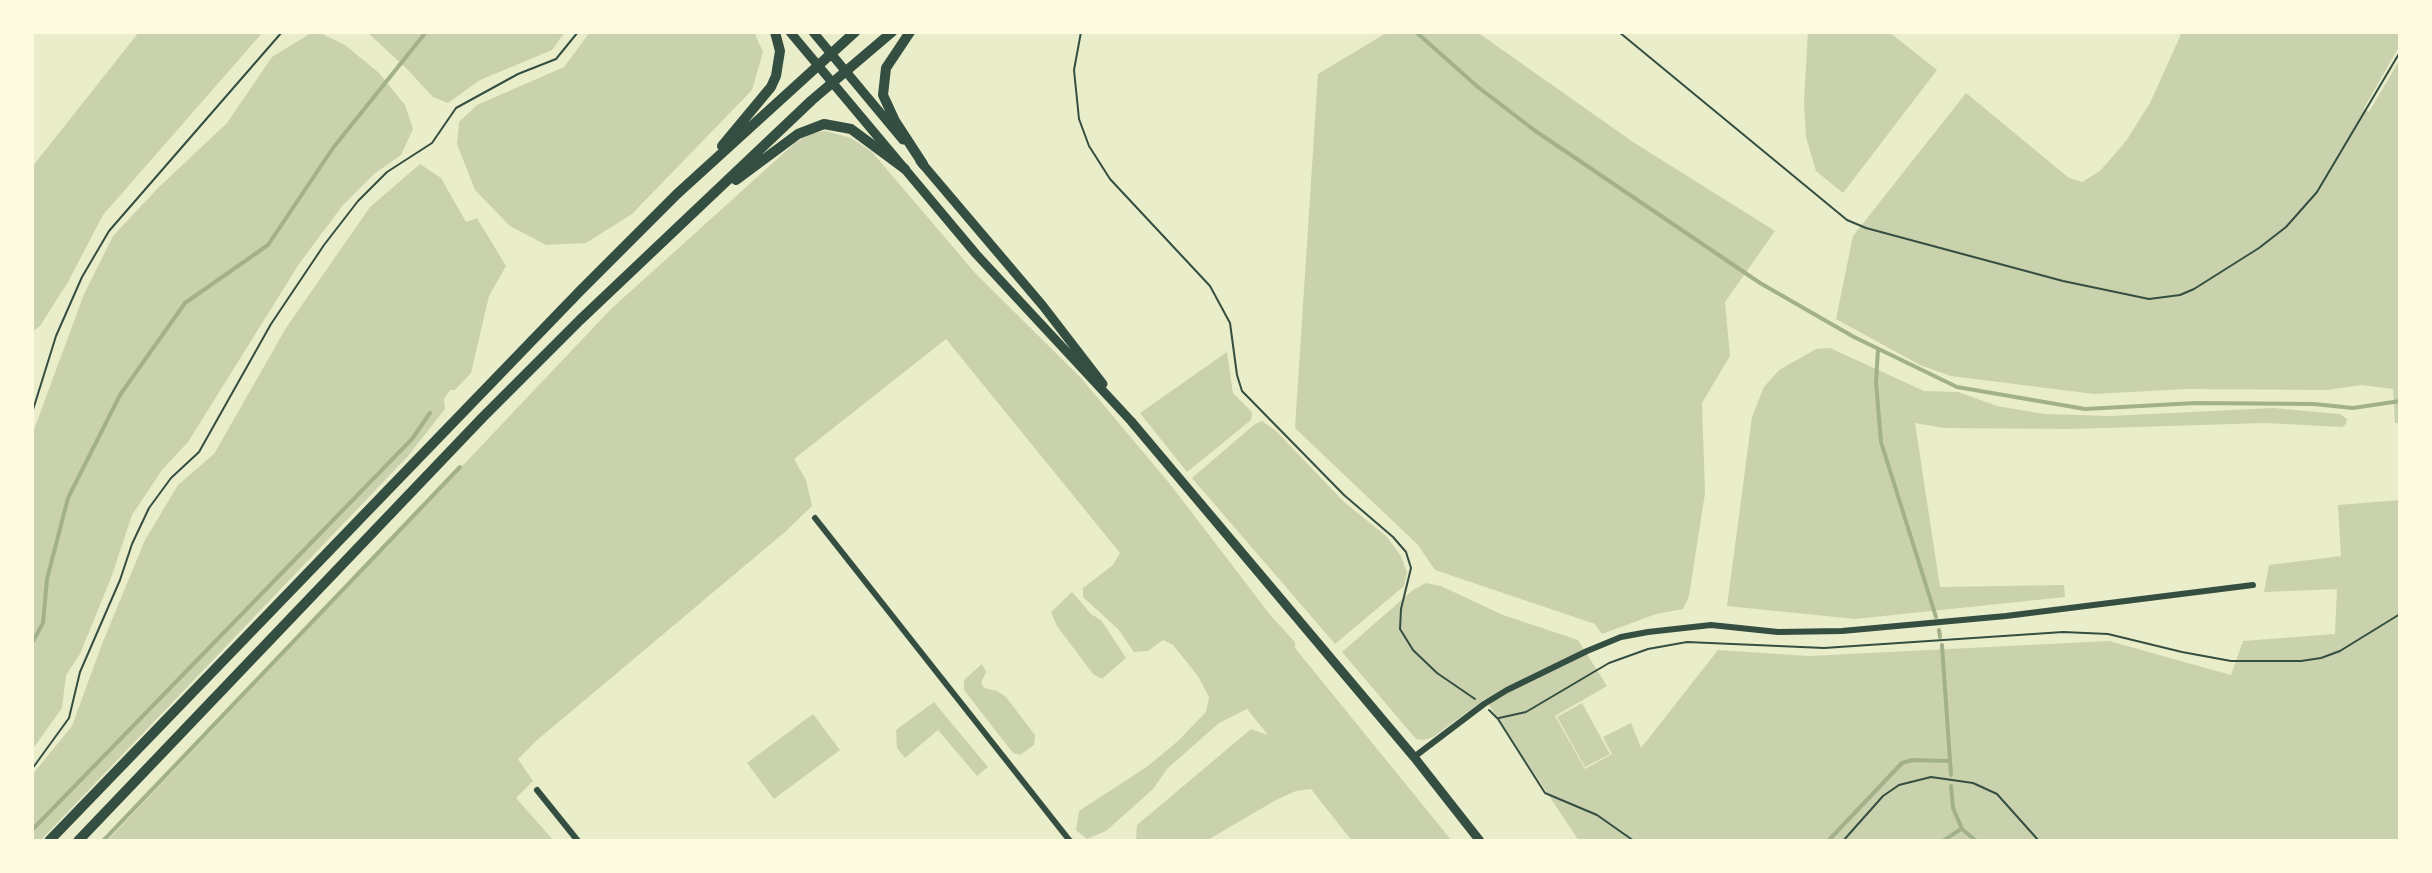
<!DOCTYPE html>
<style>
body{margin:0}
#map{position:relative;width:2432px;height:873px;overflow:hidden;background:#e9edc9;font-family:Mulish,sans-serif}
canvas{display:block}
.frame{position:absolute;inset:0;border:34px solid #fefae0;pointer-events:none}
</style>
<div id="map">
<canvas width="2432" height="873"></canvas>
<div class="frame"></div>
</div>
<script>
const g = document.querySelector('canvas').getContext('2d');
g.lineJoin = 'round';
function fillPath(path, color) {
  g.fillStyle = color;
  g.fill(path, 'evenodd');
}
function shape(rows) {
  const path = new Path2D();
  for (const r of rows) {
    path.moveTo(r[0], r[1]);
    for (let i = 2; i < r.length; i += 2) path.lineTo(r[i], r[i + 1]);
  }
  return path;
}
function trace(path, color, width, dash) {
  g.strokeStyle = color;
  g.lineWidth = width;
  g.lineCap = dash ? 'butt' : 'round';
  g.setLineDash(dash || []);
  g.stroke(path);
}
const green = shape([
 [139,32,263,32,103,215,68,282,40,326,32,332,32,167],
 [313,32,318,32,345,45,379,73,405,105,413,129,401,155,374,174,343,205,299,264,188,442,162,470,132,515,111,578,80,654,66,675,62,708,32,750,32,435,84,294,113,236,158,188,227,123,272,57],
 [367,32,565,32,552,50,480,80,448,103,433,97,406,68],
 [590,32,754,32,763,52,752,90,632,214,586,243,546,245,510,226,475,190,457,144,459,122,477,105,564,67],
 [1388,32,1477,32,1633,142,1775,231,1725,302,1730,356,1702,403,1705,493,1689,596,1683,609,1656,614,1602,634,1595,624,1435,570,1418,545,1295,428,1318,74],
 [1808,32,1889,32,1937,70,1843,193,1816,171,1806,137,1804,102],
 [2182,32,2400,32,2400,45,2364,108,2369,112,2400,59,2400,423,2395,423,2393,389,2362,385,2327,390,2187,389,2094,394,1951,376,1920,365,1836,319,1853,236,1966,93,2069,178,2082,182,2100,171,2126,141,2150,103],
 [826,131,851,138,872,152,976,274,1081,378,1170,484,1271,616,1295,642,1295,648,1452,841,1352,841,1311,789,1296,791,1276,800,1206,841,1136,841,1137,825,1251,729,1268,735,1247,709,1219,723,1167,769,1153,789,1106,831,1087,839,1076,830,1079,811,1148,766,1178,741,1206,712,1209,697,1198,676,1173,645,1163,640,1148,651,1134,652,1118,629,1083,597,1083,588,1113,565,1120,553,946,339,794,459,806,480,812,506,785,532,536,741,518,759,533,781,516,798,554,841,107,841,611,309,795,143,812,133],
 [420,164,441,178,466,222,477,218,506,266,489,296,471,373,455,390,450,390,444,399,445,409,408,456,40,841,32,841,32,775,72,726,102,644,145,540,178,485,214,454,286,328,370,207],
 [1830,348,1924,391,1958,392,1997,406,2044,414,2110,416,2273,408,2340,414,2347,419,2346,424,2342,427,2265,423,2071,429,1944,428,1915,423,1940,587,2064,585,2065,597,1855,619,1727,606,1752,417,1764,387,1779,370,1816,349],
 [1227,352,1233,393,1252,412,1251,420,1187,472,1140,413],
 [1262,421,1276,431,1344,502,1386,536,1401,556,1407,573,1404,586,1335,644,1192,478,1255,424],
 [2400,500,2400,841,1579,841,1485,699,1433,737,1424,740,1416,739,1342,652,1413,590,1426,583,1441,586,1503,615,1578,640,1607,686,1555,716,1585,769,1612,754,1603,737,1631,723,1641,748,1718,650,1809,656,2109,641,2231,675,2243,641,2335,634,2337,589,2264,592,2269,565,2341,556,2338,505],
 [1072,592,1091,614,1101,620,1126,658,1102,679,1093,674,1057,626,1051,612],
 [982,664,986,672,981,683,984,688,997,691,1006,697,1035,735,1034,745,1020,755,1013,753,964,690,964,680],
 [934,702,988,767,977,776,938,730,905,758,897,748,896,730],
 [1582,703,1610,754,1585,767,1557,717],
 [813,714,840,750,774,799,747,763]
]);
const stream = shape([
 [1416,32,1478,87,1534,130,1760,283,1854,337,1957,387,2085,409,2196,403,2314,404,2353,408,2400,401],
 [1878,349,1876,382,1881,442,1936,617],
 [1939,630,1940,637],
 [32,643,43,623,47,579,68,498,120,395,185,303,268,245,333,148,426,32],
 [1942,645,1951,775],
 [1951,786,1953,808,1962,829,1976,841],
 [32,830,412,439,430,413],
 [103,841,460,467],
 [1828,841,1902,763,1912,760,1950,761],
 [1943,841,1961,829]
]);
const path = shape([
 [1081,32,1074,70,1079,119,1089,146,1110,179,1210,286,1230,323,1237,375,1242,391,1344,495,1393,537,1406,552,1411,568,1401,609,1400,629,1413,650,1437,673,1475,699],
 [1619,32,1847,220,1866,228,2063,281,2149,299,2180,295,2194,289,2259,248,2286,227,2317,192,2400,52],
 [32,413,56,336,82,277,109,231,282,32],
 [1489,710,1498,719,1545,793,1597,815,1634,841],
 [1499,718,1526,712,1609,663,1648,649,1687,642,1824,648,2063,632,2108,634,2182,652,2231,661,2301,661,2321,658,2340,651,2400,614],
 [32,769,69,718,80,672,120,580,132,544,149,508,171,478,199,452,271,324,324,245,358,201,387,172,432,143,456,108,518,74,556,59,578,32],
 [1843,841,1883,796,1899,785,1931,777,1973,783,1997,794,2039,841]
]);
const minor = shape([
 [815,518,1070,841],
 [1414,757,1484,704,1507,690,1587,651,1621,637,1648,632,1711,625,1778,632,1842,631,2006,616,2253,585],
 [537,790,578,841]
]);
const primary = shape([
 [790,32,976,254,1131,421,1414,757,1480,841],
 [813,32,903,140],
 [920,161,1043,306,1103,384]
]);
const trunk = shape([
 [910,32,886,68,883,95,895,121,923,164],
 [722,146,771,87,776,76,780,51,775,32],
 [736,180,798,134,824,124,851,129,905,169],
 [49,841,580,291,677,194,855,32],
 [78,841,483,417,580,320,812,100,892,32]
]);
fillPath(green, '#cad2ad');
trace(stream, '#a3b18a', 4);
trace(path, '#344e41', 2);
trace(minor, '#344e41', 6);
trace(primary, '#344e41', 9);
trace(trunk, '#344e41', 10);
</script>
